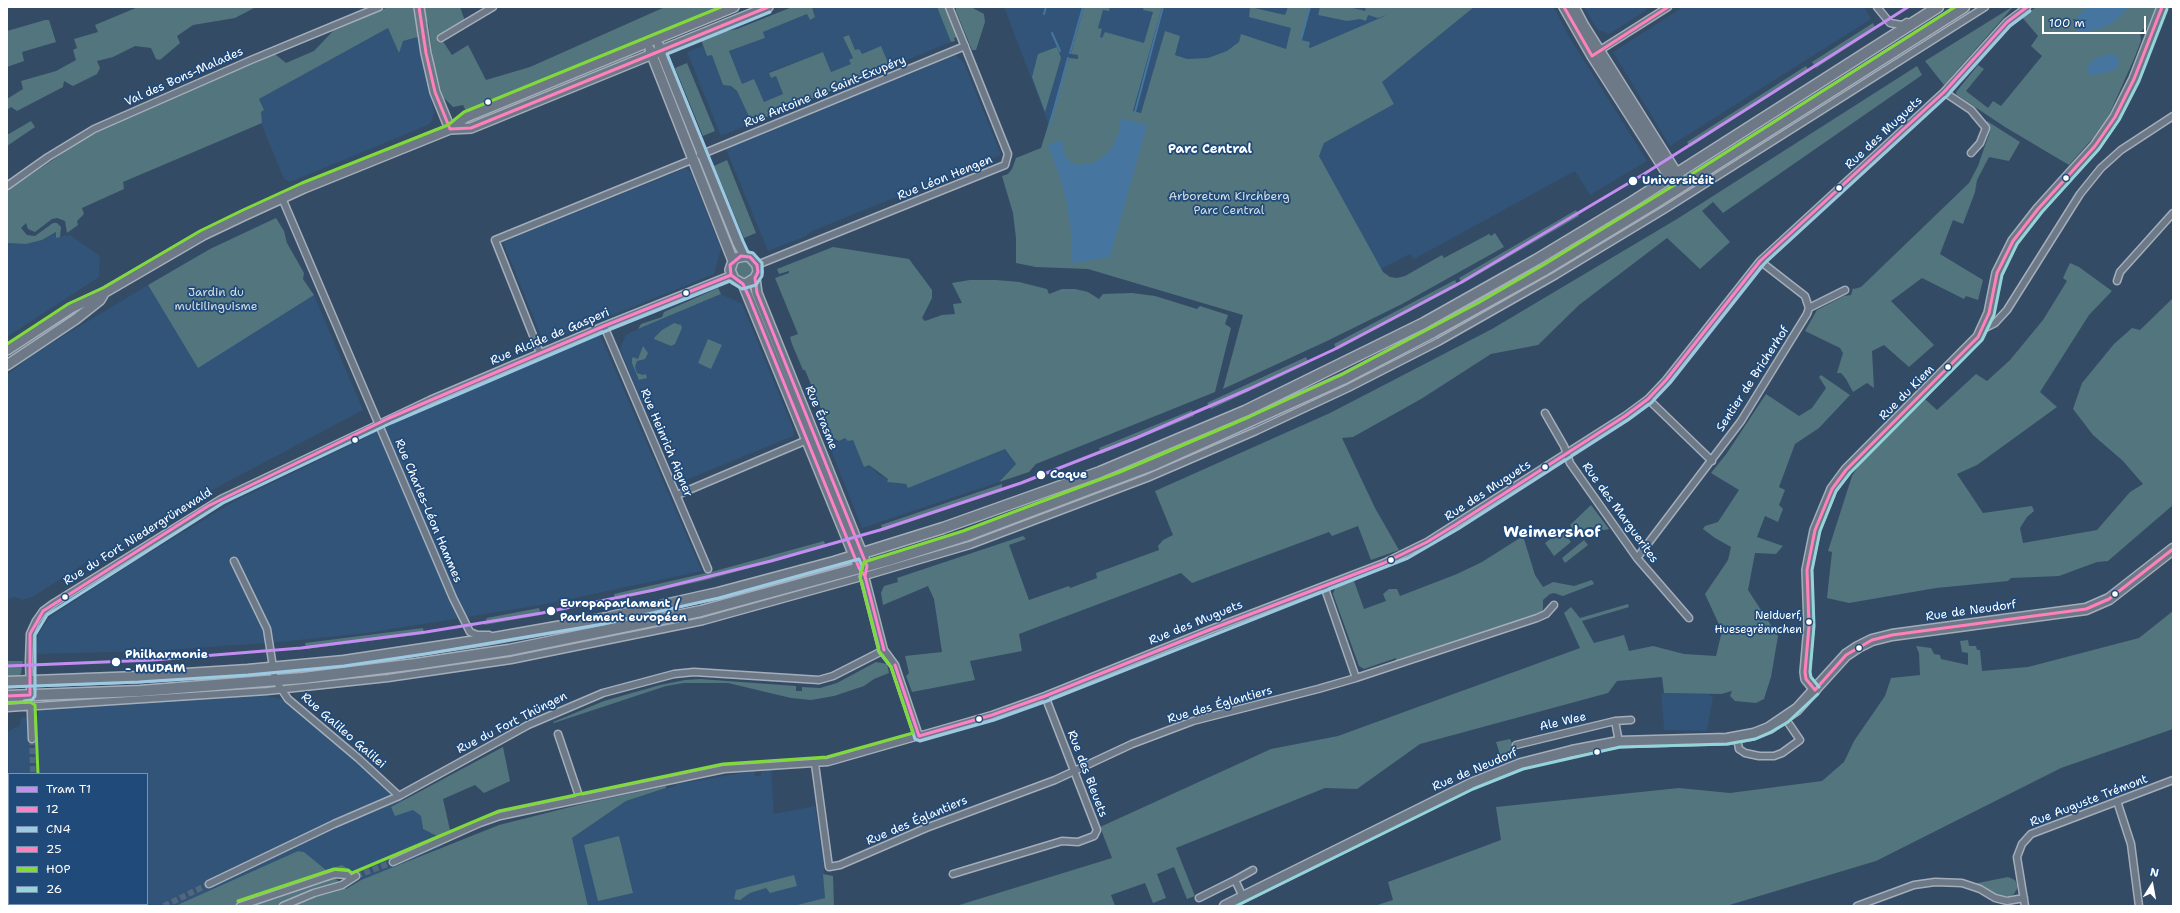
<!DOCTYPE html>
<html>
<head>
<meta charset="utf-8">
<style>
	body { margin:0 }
	#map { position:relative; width:2180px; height:913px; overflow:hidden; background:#344b65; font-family:"Shantell Sans",sans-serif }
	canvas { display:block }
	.frame { position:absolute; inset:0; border:8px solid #fff; pointer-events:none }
	.legend { position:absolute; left:8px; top:773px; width:140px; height:132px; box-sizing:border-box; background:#1f4a7a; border:1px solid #7992af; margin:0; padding:5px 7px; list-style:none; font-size:12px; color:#fff }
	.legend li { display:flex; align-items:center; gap:8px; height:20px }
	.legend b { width:20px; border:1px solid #7992af }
	.north { position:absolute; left:2132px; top:865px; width:40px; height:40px; -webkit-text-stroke:3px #1f4a7a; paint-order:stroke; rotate:11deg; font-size:11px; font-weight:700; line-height:16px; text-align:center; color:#fff }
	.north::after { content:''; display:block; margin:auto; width:14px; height:18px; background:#fff; clip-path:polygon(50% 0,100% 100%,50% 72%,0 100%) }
	.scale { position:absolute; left:2042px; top:16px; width:104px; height:18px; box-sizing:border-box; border:2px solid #fff; border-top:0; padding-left:5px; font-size:12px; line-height:14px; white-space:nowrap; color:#fff; -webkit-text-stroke:3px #1f4a7a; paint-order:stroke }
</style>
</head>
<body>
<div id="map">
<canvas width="2180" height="913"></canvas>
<div class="frame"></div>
<ul class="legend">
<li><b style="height:5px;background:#c48df1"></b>Tram T1</li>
<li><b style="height:5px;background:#ff80ca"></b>12</li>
<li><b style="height:5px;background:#9ccae3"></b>CN4</li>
<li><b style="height:5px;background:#ff80ba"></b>25</li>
<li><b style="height:5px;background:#80da39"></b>HOP</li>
<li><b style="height:5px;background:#93d5da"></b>26</li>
</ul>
<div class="north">N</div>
<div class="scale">100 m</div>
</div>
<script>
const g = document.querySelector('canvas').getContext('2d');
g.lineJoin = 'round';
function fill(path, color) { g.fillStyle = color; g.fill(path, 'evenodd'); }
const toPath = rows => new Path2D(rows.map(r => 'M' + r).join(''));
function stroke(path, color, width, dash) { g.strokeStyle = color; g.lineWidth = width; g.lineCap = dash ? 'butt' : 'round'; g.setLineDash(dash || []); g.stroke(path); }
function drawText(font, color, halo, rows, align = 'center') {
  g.font = font + ' "Shantell Sans",sans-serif'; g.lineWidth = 3.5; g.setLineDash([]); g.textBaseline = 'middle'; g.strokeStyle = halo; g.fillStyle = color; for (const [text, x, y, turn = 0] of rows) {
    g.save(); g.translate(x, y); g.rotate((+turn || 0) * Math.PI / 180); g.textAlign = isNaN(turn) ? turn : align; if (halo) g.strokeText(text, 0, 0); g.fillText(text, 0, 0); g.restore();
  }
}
fill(toPath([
	[812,7,937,7,951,42,890,67,881,47,861,54,855,50,849,35,843,37,853,59,851,64,831,72,823,52,769,72,776,76,783,95,764,102,742,84,729,51,765,38,763,32,807,14,810,19,815,14],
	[1004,7,1406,7,1310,48,1308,48,1310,42,1290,37,1287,49,1150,115,1120,107,1068,101,1049,125],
	[1474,7,1554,7,1568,35,1647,161,1590,195,1575,171,1414,259,1410,254,1381,269,1319,156,1321,148,1324,143,1394,104,1381,82],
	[1584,7,1645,7,1647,10,1609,34,1598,30],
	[1683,7,1864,7,1871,19,1670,146,1613,52],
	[388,28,399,49,403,41,419,37,434,112,432,121,428,125,290,182,284,179,261,123,259,99],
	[703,46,707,56,712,54,723,85,731,86,737,91,752,123,721,136,687,52],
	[956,55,964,63,1001,155,812,231,806,236,768,251,726,149],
	[686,168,691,173,721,249,714,274,547,342,543,341,503,242],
	[57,232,56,237,70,235,100,256,99,277,7,337,7,243,26,244,42,240],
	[148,285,192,356,209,360,314,295,363,410,214,489,94,562,87,562,34,596,22,600,15,597,7,599,7,375,35,353],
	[721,294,742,304,794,431,793,436,681,482,650,411,645,409,620,350,626,334,628,335,629,333],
	[600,335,702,571,541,605,367,633,280,642,152,651,36,654,38,634,50,617,134,562,235,501,367,437,390,421,554,352,557,353],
	[846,438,853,440,869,465,878,474,888,479,887,481,899,484,906,484,1005,449,1016,464,999,482,862,528,829,445],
	[1661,693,1708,694,1713,697,1707,731,1664,730],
	[255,694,280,699,288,699,404,801,391,807,413,810,421,816,423,829,437,836,443,846,392,869,361,880,342,865,326,870,304,852,298,851,175,906,7,906,9,902,9,904,147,904,147,774,9,774,9,854,7,854,7,732,20,725,21,717,36,718,39,711,45,707],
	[771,770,774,814,815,806,824,866,825,898,793,906,588,906,572,838,626,801,675,786,677,784,754,771,755,776,761,776,761,771]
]), '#315478');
fill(toPath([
	[138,7,256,7,235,18,193,25,177,36,180,43,160,60,156,59,151,48,135,46,113,57,97,61,100,68,97,74,73,86,64,81,63,87,17,111,11,107,7,110,7,99,23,89,21,81,56,71,76,60,73,50,77,48,74,39,98,32,95,25],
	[388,7,460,7,465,21,440,37,452,55,468,45,486,80,530,67,665,7,723,7,466,111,463,105,453,107,443,97,434,66,428,22,416,23,418,37,403,41,399,53,388,28,259,99,264,110,261,112,262,123,123,182,124,189,82,208,84,214,77,221,78,225,67,233,65,221,57,218,52,219,35,232,28,229,26,223,21,228,27,235,35,236,53,223,57,223,61,227,60,237,56,238,56,232,42,240,26,244,7,243,7,191,88,136,275,54,286,63,314,51,333,31],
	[792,7,812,7,815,17,810,20,807,14,763,32,765,38,729,51,742,84,754,79,764,102,783,94,776,76,771,78,769,73,823,52,831,72,851,64,849,60,853,58,843,37,849,35,855,50,859,49,862,54,881,46,890,67,752,123,737,91,731,86,723,85,712,55,707,56,701,40,717,33,737,29],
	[937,7,945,7,957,37,954,38,955,41,951,42],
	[956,7,971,7,984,14,985,22,976,50,972,50,956,11],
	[1084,7,1110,7,1109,11,1103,10,1098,28,1102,29,1100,37,1102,38,1105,32,1144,43,1153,12,1143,10,1144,7,1162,7,1133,111,1141,113,1165,31,1180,36,1175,55,1187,59,1208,58,1227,51,1239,42,1241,34,1286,49,1291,28,1249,17,1250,7,1285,15,1288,7,1310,7,1301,40,1310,42,1309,47,1310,48,1387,15,1378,18,1368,15,1366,21,1360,19,1347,21,1318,15,1320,7,1349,7,1365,11,1366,7,1474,7,1382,82,1394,104,1324,143,1319,156,1383,272,1390,277,1397,278,1405,276,1442,255,1444,258,1489,234,1491,236,1495,233,1504,247,1402,304,1327,341,1223,389,1243,315,1088,269,1036,267,1016,263,1016,238,1013,213,1002,176,1008,174,1012,169,1016,158,1041,148,1069,58,1078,59,1078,55,1071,54],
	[2012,7,2013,7,1944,85,1925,61],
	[2037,7,2157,7,2148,29,2145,28,2140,32,2141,41,2134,59,2109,115,2093,138,2069,165,2005,127,1957,95,1956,92,1978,65,1984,69,1966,91,1988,108,1993,101,2001,106,2042,56,2031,46,2038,36,2021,16],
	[45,20,49,20,56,42,22,52,24,61,7,67,7,31],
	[1873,23,1876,29,1816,68,1812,62],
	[1057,47,1061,58,1045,112,1032,77,1038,54],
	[632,55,633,58,471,124,470,121],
	[687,63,715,131,703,136,675,68],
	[1806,66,1809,71,1690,147,1687,142],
	[1917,66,1922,75,1723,213,1713,202,1702,211,1730,242,1700,269,1667,238,1579,305,1538,345,1491,354,1421,399,1353,437,1342,438,1375,508,1399,550,1371,560,1358,526,1332,536,1329,532,1192,583,1181,573,1019,634,1022,651,970,661,975,680,912,692,906,676,909,673,905,656,942,652,934,599,928,586,883,605,881,593,884,586,898,582,897,578,1023,536,1026,539,1009,545,1029,600,1069,586,1070,588,1097,578,1096,573,1159,550,1158,546,1163,540,1173,535,1155,491,1330,413,1492,329,1677,219],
	[31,121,35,127,7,146,7,135],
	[1987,121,2020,142,2009,161,1989,157,1977,180,1975,192,1963,224,1953,220,1940,254,1983,280,1978,300,1966,296,1964,299,1922,278,1891,301,1934,345,1909,367,1884,345,1872,351,1874,388,1867,383,1853,392,1846,379,1841,373,1837,373,1843,353,1840,348,1805,331,1817,310,1844,296,1851,295,1853,288,1854,289,1861,287,1969,183,1978,166,1990,131,1986,123],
	[727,160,756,233,744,238,714,166],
	[702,164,738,250,735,252,700,165],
	[1576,210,1579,216,1462,284,1459,278],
	[276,218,284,231,287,243,304,273,303,279,314,295,198,368,148,285,210,249],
	[833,247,909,259,932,290,932,298,922,318,925,321,942,315,955,314,953,304,962,303,952,283,970,280,996,280,1019,282,1047,289,1049,294,1062,289,1075,289,1088,292,1099,299,1103,294,1132,293,1155,296,1197,309,1200,306,1228,315,1225,324,1231,328,1215,392,1036,464,1029,472,999,482,1016,464,1005,449,908,488,906,484,887,482,888,479,869,465,864,467,853,440,848,441,845,438,839,441,833,438,805,370,803,370,792,344,790,337,798,334,775,278,789,273,789,271,779,274,777,269],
	'735 270a9 9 0 1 1 18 0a9 9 0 1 1-18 0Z',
	[2070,263,2079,267,2112,291,2089,315,2040,392,2057,407,1977,465,1957,474,1983,513,2032,506,2034,511,2027,517,2020,528,2023,543,2097,530,2130,492,2143,484,2123,461,2093,435,2073,409,2082,383,2114,344,2132,328,2140,330,2173,298,2173,505,2108,561,2097,562,2059,576,2011,578,2008,581,1936,588,1849,603,1827,598,1832,552,1828,551,1852,476,1859,465,1925,399,1937,410,1976,374,1987,381,2010,360,2043,320,2067,281,2063,278],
	[1455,280,1458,286,1337,350,1334,344],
	[718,288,721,294,638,329,641,324,662,317,664,312],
	[674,323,681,325,682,328,675,344,671,346,654,339,654,338,662,330],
	[708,339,722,345,711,369,698,363],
	[643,346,648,353,645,359,637,361,635,367,637,373,643,375,646,374,647,378,639,380,632,363,632,359,633,357,638,359],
	[1306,357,1309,363,1282,376,1211,409,1207,403],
	[1821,375,1850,395,1819,428,1795,444,1779,487,1785,490,1779,505,1783,509,1778,522,1765,516,1757,537,1783,546,1776,554,1755,553,1748,590,1778,636,1771,677,1764,699,1756,703,1735,701,1730,696,1732,691,1721,694,1664,693,1662,677,1617,681,1608,693,1420,744,1357,789,1325,788,1176,848,1195,896,1187,899,1174,867,1157,874,1166,898,1153,903,1145,883,1111,895,1115,906,956,906,1112,858,1100,827,1271,749,1338,736,1580,648,1564,613,1571,607,1580,618,1628,604,1629,607,1582,621,1594,643,1624,635,1629,651,1653,646,1684,654,1716,656,1722,631,1705,594,1728,560,1731,547,1715,538,1703,529,1705,526,1718,522,1739,490,1711,473,1727,453,1766,394,1799,416,1812,408,1826,388,1819,377],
	[1192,410,1194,416,1101,454,1099,448],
	[1002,484,1002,491,883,531,881,525],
	[1591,505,1609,529,1604,530,1591,527,1576,533,1570,525],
	[1562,530,1571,542,1554,556,1545,543],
	[1523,536,1535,575,1543,587,1553,582,1574,586,1592,580,1594,584,1563,596,1554,593,1550,594,1543,600,1543,610,1537,618,1394,665,1396,658,1364,669,1359,666,1333,594,1335,588,1354,581,1364,609,1386,601,1383,594,1389,589,1397,589,1400,596,1457,574,1482,562],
	[1584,540,1588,545,1565,563,1562,558],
	[824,541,826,547,706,580,615,600,614,594,715,571],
	[539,608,541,615,484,625,487,618],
	[2173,611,2173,729,2061,768,1876,861,1726,906,1374,906,1393,900,1388,882,1501,840,1496,807,1679,788,1730,793,1822,781,1844,762,1854,741,1885,696,1891,678,1920,675,1919,653,1916,646,1931,648,1934,654,1940,655,1941,659,1968,665,1968,653,1962,652,1960,641,1968,640,1969,646,1976,646,1977,650,1980,650,1982,671,2028,667,2139,638],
	[423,628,424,634,306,649,305,643],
	[7,661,23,661,21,674,15,677,7,677],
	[876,662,887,664,889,673,874,679,864,686,834,696,811,700,791,698,728,683,684,683,666,686,554,723,553,722,604,701,660,685,685,680,700,679,796,686,796,691,802,691,802,687,820,688,837,683],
	[1510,739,1518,757,1502,761,1496,742],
	[503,747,510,781,484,793,475,785,443,799,450,830,437,836,423,829,421,816,413,810,395,816,391,807],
	[666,786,666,788,626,801,572,838,588,906,175,906,298,851,304,852,326,870,342,865,348,869,339,869,329,872,346,889,361,880,499,825,582,804],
	[619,836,633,893,598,901,584,845],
	[823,874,833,876,834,906,793,906,825,898],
	[794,875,797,886,770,893,766,888,750,893,740,900,734,899,736,890],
	[2008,877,2015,880,2018,887,2014,894,2010,896,2000,896,1973,884]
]), '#52757e');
fill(toPath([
	[2087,7,2128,7,2116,21,2100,29,2084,32,2076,30,2073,22],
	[2112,54,2118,57,2119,64,2114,70,2092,76,2088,73,2087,67,2091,61,2101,56],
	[1121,118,1147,125,1110,257,1072,263,1071,231,1067,203,1061,180,1048,145,1062,140,1064,154,1070,162,1079,165,1093,163,1105,155,1113,146,1119,132]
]), '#46769f');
stroke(toPath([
	[1044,14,1046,7],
	[1052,33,1060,51],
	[1301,40,1310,7],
	[1070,53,1083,7],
	[1135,112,1163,7],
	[1050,124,1068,58]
]), '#46769f', 2);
stroke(toPath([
	[32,739,33,774],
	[356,876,393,862],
	[36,904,36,906],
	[164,906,209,884]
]), '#52667c', 6, [6, 3]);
const street = toPath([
	[1877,7,1890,23,1902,25,1907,22],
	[441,38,493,7],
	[1597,52,1668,7],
	[1944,92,1971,110,1986,128,1980,143,1971,153],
	[700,155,965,46],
	[7,186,48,157,94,129,251,60,379,7],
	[282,198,453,598,470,632,477,635,489,635],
	[757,265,1005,165,1008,154,949,7],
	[2117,281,2120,272,2173,213],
	[1809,308,1845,290],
	[604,326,708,569],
	[1983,329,1995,323,2007,310,2080,194,2101,168,2121,150,2173,116],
	[540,353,495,240,694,159],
	[1648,399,1712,461],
	[1545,413,1564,446,1570,463,1637,558,1689,618],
	[677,495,807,440],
	[1637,558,1741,421,1807,314,1809,308,1805,296,1760,261],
	[234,561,267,629,275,680,282,690,288,699,358,758,399,796],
	[859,568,865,576,884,650,895,665,919,736],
	[1324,586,1356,678],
	[7,708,267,691,388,678,511,660,703,621,865,576,970,545,1147,478,1256,431,1348,388,1438,342,1556,275,1667,208,1985,7],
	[1615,721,1631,720],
	[558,734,580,799],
	[1737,738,1739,749,1745,753,1759,756,1774,756,1782,753,1800,740,1785,718],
	[32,739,29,662,30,634,36,621,43,611,54,603,221,499,430,400,604,326,731,275],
	[1516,745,1615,721,1619,742],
	[815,764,829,867,840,865,926,828,1055,780,1132,744,1193,721,1318,689,1356,678,1537,618,1546,614,1554,605],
	[2117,801,2131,844,2139,906],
	[393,862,480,823,500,816,724,769,828,762,992,715,1045,696,1214,628,1384,563,1427,542,1625,416,1648,399,1666,380,1760,261,1944,92,2007,22,2027,7],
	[953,874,1062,841,1078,842,1094,836,1097,830,1045,696],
	[1235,880,1253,870],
	[209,884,334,824,399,796,528,725,603,693,674,674,694,672,819,680,833,676,884,650],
	[1199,898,1235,880,1243,897],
	[240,906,335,874,347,875,350,879],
	[283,906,314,893,342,885,356,876],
	[1857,906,1914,885,1935,882,1962,883,1980,889,1995,898,2007,901,2024,898],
	[2025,906,2017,857,2022,844,2031,834,2173,780]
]);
const secondary = toPath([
	[419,7,426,53,435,92,450,129],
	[1564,7,1592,56,1677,189],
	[1574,7,1584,26,1684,185],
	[659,46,738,243,745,256],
	[650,50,733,261],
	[450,129,471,128,768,7],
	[755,278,747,283,743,284,734,279,730,270,733,261,736,258,745,256,750,257,757,265,758,272,755,278,757,293,867,566],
	[743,284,859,568],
	[7,350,71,308,105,292,203,235,245,215,304,188,450,129,466,117,734,7],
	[7,365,76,319,100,300,103,295],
	[1815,690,1806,679,1805,672,1809,626,1807,570,1815,530,1832,489,1846,470,1978,337,1989,313,1997,273,2013,241,2038,209,2095,146,2115,117,2134,79,2162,7]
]);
const primary = toPath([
	[7,682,139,677,248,670,344,661,483,640,602,619,718,593,834,562,943,528,1100,472,1245,411,1424,323,1536,260,1632,202,1938,7],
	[7,696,140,691,303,678,416,664,509,650,701,611,889,560,965,536,1155,464,1343,379,1433,332,1543,271,1655,203,1964,7],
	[1225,906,1471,784,1521,764,1572,751,1619,742,1727,739,1754,734,1769,728,1797,709,1846,655,1858,647,1872,640,1892,635,2086,609,2109,599,2173,549]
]);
stroke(street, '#a4aeba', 9);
stroke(secondary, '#a4aeba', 12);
stroke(primary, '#a4aeba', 13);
stroke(street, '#6d7986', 6);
stroke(secondary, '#6d7986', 9);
stroke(primary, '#6d7986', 10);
stroke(toPath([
	[741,256,750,257,757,265,758,272,755,278,757,293,867,566,865,576,859,568,749,297,743,284,731,275,730,265,741,256],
	[865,576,884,650],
	[865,576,884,650],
	[895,665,919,736,897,671,895,665],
	[7,696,30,695,30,634,43,611,208,506,389,418,604,326,731,275],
	[919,736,992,715,1045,696,1214,628,1384,563,1427,542,1455,525,1625,416,1648,399,1666,380,1760,261,1944,92,2007,22,2027,7]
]), '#ff80ca', 3);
stroke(toPath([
	[7,687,139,682,248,675,344,666,425,654,603,624,719,598,859,559,862,566,860,577,879,652,891,667,915,739,920,741,994,720,1047,701,1408,558,1458,529,1628,420,1651,403,1670,383,1764,264,1947,96,2010,26,2030,11],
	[24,701,32,700,35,696,35,635,47,615,223,503,391,423,606,331,730,281,742,289,756,285,762,276,762,263,753,253,748,252,743,241,667,54,770,12]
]), '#9ccae3', 3);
stroke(toPath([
	[419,7,426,53,435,92,450,129],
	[1564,7,1592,56,1668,7],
	[450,129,471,128,768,7],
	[1815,690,1806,679,1805,672,1809,626,1807,570,1815,530,1832,489,1846,470,1978,337,1989,313,1997,273,2013,241,2038,209,2095,146,2115,117,2134,79,2162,7],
	[1815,690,1846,655,1872,640,1892,635,2086,609,2109,599,2173,549]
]), '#ff80ba', 3);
stroke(toPath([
	[7,344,68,304,103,288,200,231,243,210,302,183,448,125,464,112,721,7],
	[7,703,30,702,35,705,38,774],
	[238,901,334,869,348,870,352,873,499,811,723,764,827,757,913,733,891,667,879,651,860,577,864,562,963,531,1120,472,1249,417,1341,375,1478,303,1540,267,1681,181,1955,7]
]), '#80da39', 3);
stroke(toPath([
	[1819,687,1811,677,1810,672,1814,626,1812,570,1820,531,1836,491,1850,473,1982,340,1994,315,2002,275,2017,244,2042,212,2099,149,2119,120,2139,81,2167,9],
	[1236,906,1473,789,1523,769,1620,747,1727,744,1755,739,1771,732,1788,722,1818,694]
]), '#93d5da', 3);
stroke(toPath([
	[7,666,153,660,301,648,426,632,542,613,654,590,771,561,880,530,1021,483,1136,438,1249,389,1333,350,1460,283,1644,174,1908,7]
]), '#c48df1', 3);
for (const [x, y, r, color] of [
	[488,102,3.5,"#fff"],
	[2066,178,3.5,"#fff"],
	[1633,181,5,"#fff"],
	[1839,188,3.5,"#fff"],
	[686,293,3.5,"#fff"],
	[1948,367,3.5,"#fff"],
	[355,440,3.5,"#fff"],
	[1545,467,3.5,"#fff"],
	[1041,475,5,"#fff"],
	[1391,560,3.5,"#fff"],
	[2115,594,3.5,"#fff"],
	[65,597,3.5,"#fff"],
	[551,611,5,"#fff"],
	[1809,622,3.5,"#fff"],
	[1859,648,3.5,"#fff"],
	[116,662,5,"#fff"],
	[979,719,3.5,"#fff"],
	[1597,752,3.5,"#fff"]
]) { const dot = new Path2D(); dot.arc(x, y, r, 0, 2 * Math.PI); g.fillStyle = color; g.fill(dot); stroke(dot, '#1f4a7a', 1.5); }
drawText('11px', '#fff', '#1f4a7a', [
	["Neiduerf,",1802,616],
	["Huesegrënnchen",1802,630]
], 'right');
drawText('12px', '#fff', '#1f4a7a', [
	["Val des Bons-Malades",184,77,-24],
	["Rue Antoine de Saint-Exupéry",825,92,-22],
	["Rue des Muguets",1884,133,-43],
	["Rue Léon Hengen",945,178,-22],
	["Rue Alcide de Gasperi",550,337,-23],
	["Sentier de Bricherhof",1753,379,-57],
	["Rue du Kiem",1907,393,-45],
	["Rue Érasme",821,418,68],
	["Rue Heinrich Aigner",666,443,67],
	["Rue des Muguets",1488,491,-33],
	["Rue Charles-Léon Hammes",428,511,67],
	["Rue des Marguerites",1620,513,54],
	["Rue du Fort Niedergrünewald",138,537,-32],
	["Rue de Neudorf",1971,611,-8],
	["Rue des Muguets",1196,623,-22],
	["Rue des Églantiers",1220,705,-16],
	["Ale Wee",1563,722,-13],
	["Rue du Fort Thüngen",512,723,-27],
	["Rue Galileo Galilei",343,731,41],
	["Rue de Neudorf",1475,770,-23],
	["Rue des Bleuets",1087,774,69],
	["Rue Auguste Trémont",2089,801,-21],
	["Rue des Églantiers",917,821,-23]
]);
drawText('bold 12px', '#fff', '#1f4a7a', [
	["Universitéit",1642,181],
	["Coque",1050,475],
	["Europaparlament /",560,604],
	["Parlement européen",560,618],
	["Philharmonie",125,655],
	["- MUDAM",125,669]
], 'left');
drawText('12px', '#d5dee0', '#1f4a7a', [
	["Arboretum Kirchberg",1229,197],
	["Parc Central",1229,211],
	["Jardin du",216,293],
	["multilinguisme",216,307]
]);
drawText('bold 13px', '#fff', '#1f4a7a', [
	["Parc Central",1210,150]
]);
drawText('bold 16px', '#fff', '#1f4a7a', [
	["Weimershof",1552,533]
]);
</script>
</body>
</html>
